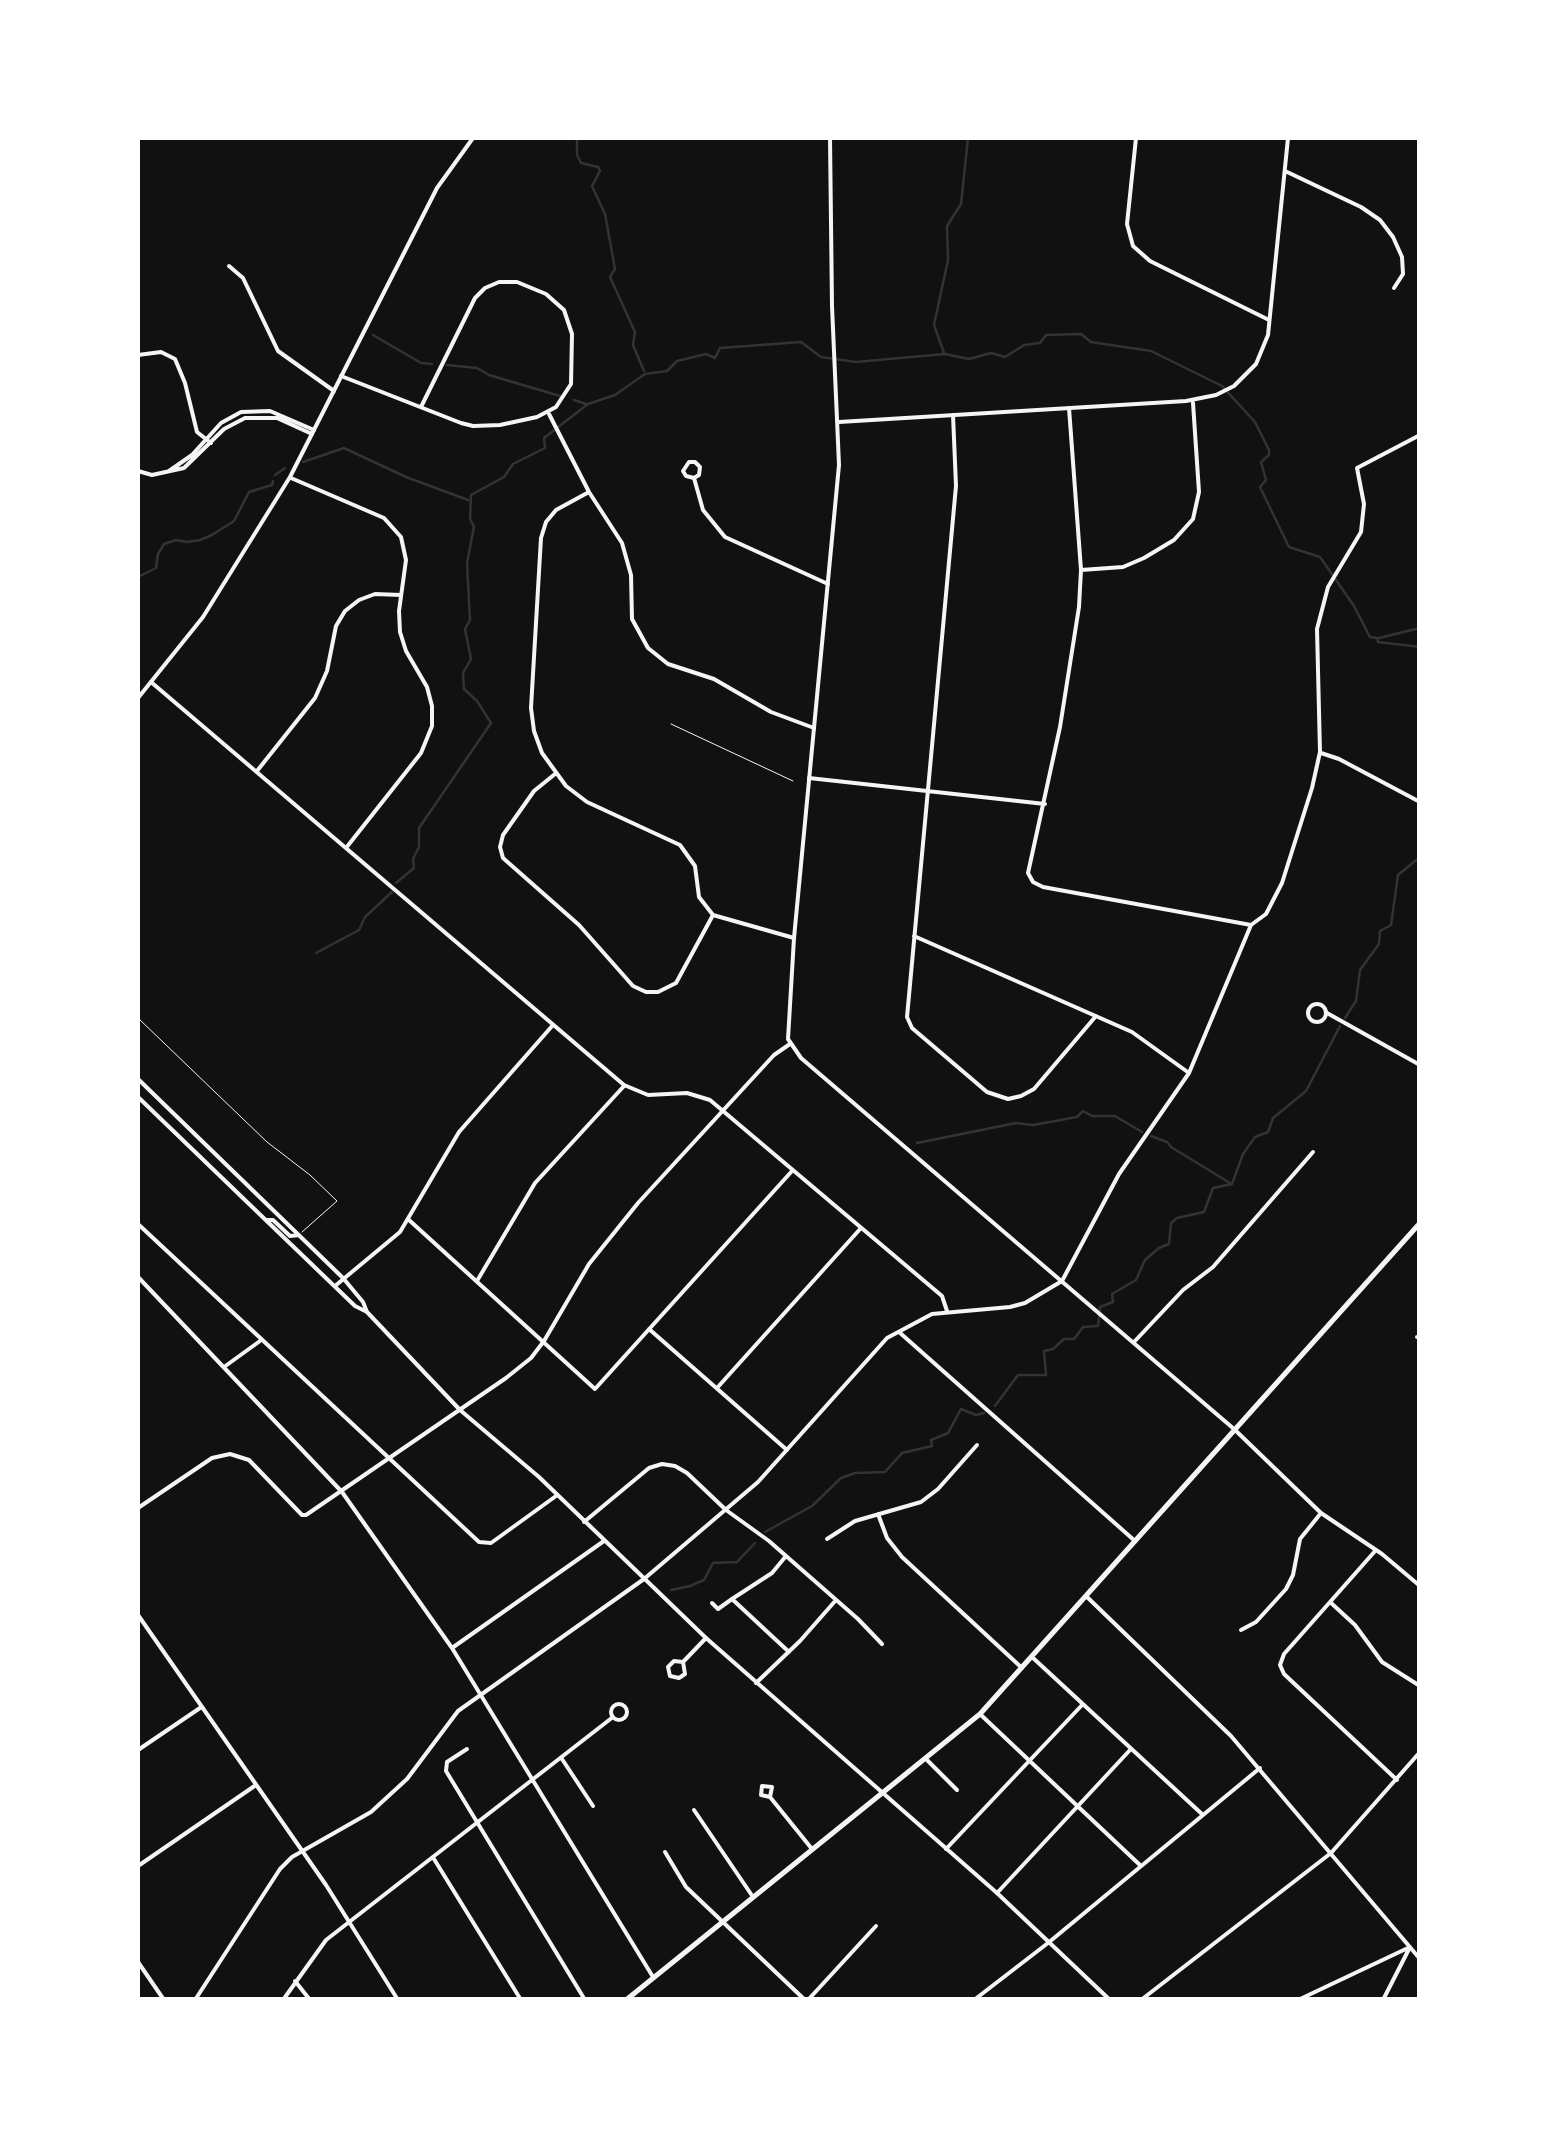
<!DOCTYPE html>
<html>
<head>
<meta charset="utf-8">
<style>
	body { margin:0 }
	#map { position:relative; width:1557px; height:2137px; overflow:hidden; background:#111; font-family:"Asap Condensed",sans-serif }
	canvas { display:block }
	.frame { position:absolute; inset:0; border:140px solid #fff; pointer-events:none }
</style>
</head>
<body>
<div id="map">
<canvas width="1557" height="2137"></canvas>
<div class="frame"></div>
</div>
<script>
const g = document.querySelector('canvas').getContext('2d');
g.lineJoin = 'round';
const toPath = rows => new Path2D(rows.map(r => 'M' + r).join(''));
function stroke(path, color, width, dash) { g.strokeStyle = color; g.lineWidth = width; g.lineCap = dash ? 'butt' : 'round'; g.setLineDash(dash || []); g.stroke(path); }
stroke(toPath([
	[577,138,577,155,581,163,598,167,600,171,592,186,605,214,615,269,610,277,635,332,633,345,644,371],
	[373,335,421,363,432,364],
	[944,353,934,325,948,260,947,226,961,204,968,138],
	[447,365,477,368,489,375,560,396],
	[574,400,586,404],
	[303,462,344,448,406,477,468,500],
	[275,475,285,468],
	[138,577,156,568,158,554,164,544,176,540,187,542,200,540,212,535,234,521,249,492,272,485,273,481],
	[1379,638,1420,628],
	[396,883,414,868,413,859,419,847,419,828,491,723,477,701,464,689,463,673,471,659,465,629,470,620,467,563,474,527,470,519,471,495,504,477,513,464,545,448,544,438,588,404,615,395,645,374,667,371,677,361,706,354,715,358,720,348,801,342,821,357,856,362,945,354,969,359,991,353,1005,357,1024,345,1040,343,1046,335,1081,334,1091,342,1151,351,1222,386,1255,422,1269,450,1269,455,1261,462,1266,480,1260,487,1289,547,1320,557,1354,606,1370,637,1377,638,1378,642,1420,647],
	[316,953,359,930,365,917,392,892],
	[1345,1018,1356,1001,1360,970,1379,944,1380,931,1391,925,1398,875,1420,857],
	[1151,1136,1167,1142,1171,1147,1230,1183],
	[917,1143,1016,1123,1033,1125,1077,1117,1083,1111,1092,1116,1115,1116,1142,1132],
	[995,1406,1018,1375,1046,1375,1044,1351,1053,1349,1064,1339,1074,1339,1083,1327,1098,1326,1100,1307,1113,1302,1112,1294,1136,1280,1145,1260,1159,1248,1169,1244,1171,1223,1177,1218,1204,1212,1213,1188,1232,1184,1243,1154,1255,1137,1268,1132,1273,1118,1306,1091,1340,1026],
	[765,1532,812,1506,841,1478,855,1473,885,1472,902,1453,932,1446,931,1440,948,1433,961,1409,976,1415,984,1413],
	[671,1590,690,1586,704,1580,713,1563,737,1562,755,1543]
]), '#333', 2.5);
stroke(toPath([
	[671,724,793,781],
	[138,1018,267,1142,310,1175,337,1201,302,1232]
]), '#f5f5f5', 1);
stroke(toPath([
	[1136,138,1127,224,1133,246,1150,261,1269,320],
	[1285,171,1361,207,1380,220,1393,237,1402,257,1403,274,1394,288],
	[229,266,243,278,278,351,334,391],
	[138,355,161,352,175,359,185,383,197,432,211,443],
	[341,376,461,423,473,426,500,425,537,417,556,407,571,384,572,334,564,310,546,294,517,282,499,282,485,288,475,298,421,407],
	[1069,408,1081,570,1079,607,1060,727,1028,873,1033,882,1043,887,1251,925],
	[549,414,589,492,622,543,631,575,632,619,648,648,668,664,714,679,771,712,814,728],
	[953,415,956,486,907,1017,912,1028,987,1092,1008,1099,1021,1096,1034,1089,1096,1016],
	[839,422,1186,401,1216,395,1234,386,1256,364,1268,335,1288,138],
	[138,471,152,475,184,468,224,429,245,418,277,418,312,434],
	[169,471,192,455,221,423,241,412,270,411,314,430],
	[291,478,384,518,401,537,406,560,399,611,400,632,406,651,427,687,432,706,432,726,421,753,346,848],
	[694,478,686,476,683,471,689,462,695,462,700,467,699,475,694,478,703,510,725,537,828,584],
	[589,492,556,510,546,522,541,538,531,708,534,731,542,753,566,786,587,802,680,845,695,866,699,897,713,915,794,938],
	[1081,570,1123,567,1144,558,1174,540,1193,519,1199,492,1193,403],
	[151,682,624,1085,648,1095,687,1093,710,1100,942,1296,947,1311],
	[1321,753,1339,759,1420,802],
	[257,771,315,698,327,671,336,626,345,611,359,600,375,594,401,595],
	[555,774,534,791,503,835,500,847,503,858,579,925,633,986,646,992,658,992,676,983,713,915],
	[809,778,1045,804],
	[1251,925,1266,914,1282,883,1312,788,1320,752,1317,629,1328,587,1361,532,1364,504,1357,468,1420,435],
	[914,936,1132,1032,1189,1073],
	'1308 1013a9 9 0 1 1 18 0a9 9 0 1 1-18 0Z',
	[1327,1013,1420,1065],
	[409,1220,595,1389,792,1171],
	[138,1224,479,1542,491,1543,556,1496],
	[138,1277,342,1492,452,1648,653,1977],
	[477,1281,535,1183,624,1086],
	[1062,1281,1119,1174,1189,1073,1251,925],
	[335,1286,400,1232,459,1132,553,1025],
	[649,1329,787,1450],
	[899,1332,1135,1541],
	[1417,1337,1420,1337],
	[1134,1342,1183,1290,1213,1267,1313,1152],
	[224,1367,260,1341],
	[717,1388,861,1228],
	[1234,1429,1321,1513,1382,1554,1420,1586],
	[138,1508,212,1458,230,1454,249,1460,302,1515,306,1515,506,1378,531,1358,544,1341,589,1264,638,1203,774,1055,790,1044],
	[878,1514,887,1538,902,1557,1022,1668],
	[584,1522,649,1468,662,1464,675,1466,687,1473,726,1510,769,1541,858,1619,882,1644],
	[827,1539,855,1521,921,1502,938,1489,977,1445],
	[1376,1550,1284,1654,1280,1665,1284,1674,1397,1780],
	[1086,1596,1231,1736,1420,1959],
	[732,1599,772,1573,786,1556],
	[1330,1602,1355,1625,1382,1662,1420,1686],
	[712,1603,718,1609,732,1599,789,1652],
	[138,1615,326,1885,398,2000],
	[1241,1630,1256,1622,1286,1589,1293,1575,1300,1539,1321,1513],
	[452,1648,604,1541],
	[1032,1657,1203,1815],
	[683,1662,685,1674,679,1678,670,1676,668,1667,674,1661,683,1662,706,1638],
	[756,1683,800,1641,836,1600],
	'611 1712a8 8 0 1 1 16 0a8 8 0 1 1-16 0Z',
	[981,1715,1141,1866],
	[467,1749,447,1762,446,1771,585,2000],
	[138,1750,200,1708],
	[562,1759,593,1806],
	[926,1759,957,1790],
	[138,1786,138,1795],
	[770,1797,772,1787,762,1786,761,1795,770,1797,812,1849],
	[694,1810,753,1897],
	[946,1849,1083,1704],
	[665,1852,686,1887,805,2000],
	[434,1859,521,2000],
	[138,1866,256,1785],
	[997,1893,1130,1750],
	[138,1962,164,2000],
	[295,1981,310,2000],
	[283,2000,326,1940,613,1717],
	[808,2000,876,1926],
	[974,2000,1048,1943,1260,1768],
	[1141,2000,1331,1853,1420,1752],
	[1298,2000,1410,1947],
	[1383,2000,1410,1947]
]), '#f5f5f5', 4);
stroke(toPath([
	[830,138,832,306,839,465,794,938,788,1039,801,1058,1234,1429],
	[138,698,203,617,290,477,437,188,473,138],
	[138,1079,343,1278,363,1302,367,1312],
	[138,1097,355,1306,367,1312,460,1410,539,1477,706,1638,997,1893,1110,2000],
	[266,1220,273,1220,290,1236,299,1235],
	[195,2000,280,1869,292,1857,371,1812,407,1779,458,1711,644,1579,758,1482,887,1338,932,1314,1010,1307,1025,1303,1062,1281]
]), '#f5f5f5', 4);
stroke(toPath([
	[626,2000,980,1714,1420,1223]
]), '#f5f5f5', 5);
</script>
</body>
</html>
